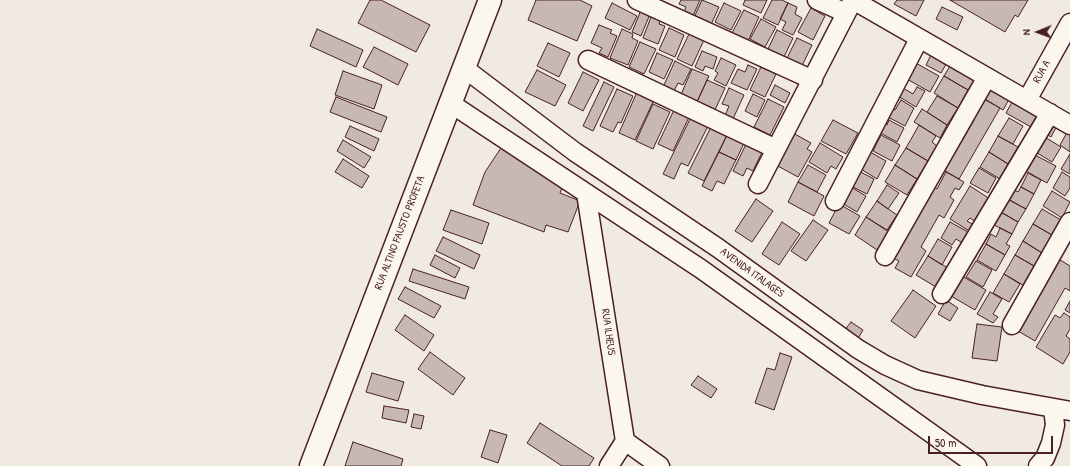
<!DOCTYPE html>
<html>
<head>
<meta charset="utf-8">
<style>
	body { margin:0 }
	#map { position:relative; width:1070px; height:466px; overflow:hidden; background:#f0eae0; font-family:"Patrick Hand",sans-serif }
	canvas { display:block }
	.north { position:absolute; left:1018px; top:12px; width:40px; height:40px; -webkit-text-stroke:3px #fbf7ec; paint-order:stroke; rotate:269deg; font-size:11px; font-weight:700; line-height:16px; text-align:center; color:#4a1f2b }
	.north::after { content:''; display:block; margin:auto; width:14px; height:18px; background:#4a1f2b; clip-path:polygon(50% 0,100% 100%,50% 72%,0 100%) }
	.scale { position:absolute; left:928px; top:436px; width:125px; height:18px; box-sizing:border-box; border:2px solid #4a1f2b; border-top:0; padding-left:5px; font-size:12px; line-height:14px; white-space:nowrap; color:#4a1f2b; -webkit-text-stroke:3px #fbf7ec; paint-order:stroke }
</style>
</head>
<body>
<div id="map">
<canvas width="1070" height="466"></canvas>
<div class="north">N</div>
<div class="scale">50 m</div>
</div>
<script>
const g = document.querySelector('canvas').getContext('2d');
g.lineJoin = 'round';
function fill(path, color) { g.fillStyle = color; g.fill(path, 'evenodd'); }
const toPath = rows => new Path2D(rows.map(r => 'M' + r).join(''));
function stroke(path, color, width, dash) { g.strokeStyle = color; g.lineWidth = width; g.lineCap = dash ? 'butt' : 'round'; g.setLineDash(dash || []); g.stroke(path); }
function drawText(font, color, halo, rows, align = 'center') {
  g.font = font + ' "Patrick Hand",sans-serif'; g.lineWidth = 4; g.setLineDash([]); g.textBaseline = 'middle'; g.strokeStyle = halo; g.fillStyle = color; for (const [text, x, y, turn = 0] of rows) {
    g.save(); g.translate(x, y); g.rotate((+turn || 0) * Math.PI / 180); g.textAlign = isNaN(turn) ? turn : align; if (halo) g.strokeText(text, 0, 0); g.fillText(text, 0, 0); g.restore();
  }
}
const building = toPath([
	[370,0,381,0,430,25,416,52,358,23,370,0],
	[536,0,580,0,592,6,577,41,528,20,536,0],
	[681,0,700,0,693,16,684,12,686,7,679,4,681,0],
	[702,0,719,7,709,29,692,22,702,0],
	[745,0,767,0,761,13,743,5,745,0],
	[772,0,782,0,788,3,778,25,763,18,772,0],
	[897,0,924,0,916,16,894,4,897,0],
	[950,0,1028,0,1018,17,1015,15,1005,32,950,0],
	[612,3,637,16,630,30,605,18,612,3],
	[724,3,741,11,731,30,715,22,724,3],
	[788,3,797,7,795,14,802,18,793,35,782,30,786,22,780,19,788,3],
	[942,7,963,17,957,30,936,19,942,7],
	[811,8,825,16,813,40,798,32,811,8],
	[641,10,650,14,641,36,632,32,641,10],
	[744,10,759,17,748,41,732,33,744,10],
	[651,17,660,21,659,24,665,26,658,44,643,38,651,17],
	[761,19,776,27,765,47,750,39,761,19],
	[599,25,612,30,610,33,617,36,608,57,599,53,602,48,591,43,599,25],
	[669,28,684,35,675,57,659,50,669,28],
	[317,29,363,50,356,67,310,46,317,29],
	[622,29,633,34,632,38,638,41,628,65,610,58,622,29],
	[777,30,793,38,784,57,768,49,777,30],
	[689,34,704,40,692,66,677,59,689,34],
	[797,38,812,45,800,70,792,67,795,62,787,58,797,38],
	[640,42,656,49,644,74,629,67,640,42],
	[548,43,570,53,559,77,537,66,548,43],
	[374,47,408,64,398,85,363,67,374,47],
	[702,51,717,57,713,69,705,66,703,71,695,67,702,51],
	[933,51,949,59,941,73,926,65,933,51],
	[657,53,673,60,664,79,649,72,657,53],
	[721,58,736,65,726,86,714,80,718,73,715,71,721,58],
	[675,61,691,69,683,85,678,83,674,91,663,87,675,61],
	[953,61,977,76,968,90,944,76,953,61],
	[914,62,939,76,930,92,905,78,914,62],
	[748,65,757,69,747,90,731,83,738,69,745,72,748,65],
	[761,67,776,74,765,97,750,90,761,67],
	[692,69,709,76,696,104,680,97,692,69],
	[537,70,566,85,555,106,525,92,537,70],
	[343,71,382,85,374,109,335,95,343,71],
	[583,72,599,80,583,111,568,103,583,72],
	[944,76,968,90,958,108,934,93,944,76],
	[707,80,725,88,714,112,696,104,707,80],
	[989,80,1012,94,1003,110,980,96,989,80],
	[604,82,614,87,593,131,583,126,604,82],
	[775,85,790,93,785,103,770,95,775,85],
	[917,87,925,91,916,107,898,96,903,88,913,94,917,87],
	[729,88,744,95,732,121,724,118,729,106,722,104,729,88],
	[617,89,633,96,621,123,618,122,613,132,600,126,617,89],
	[637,92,654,100,635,140,619,133,637,92],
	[753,94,765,100,757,117,745,111,753,94],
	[1016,95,1041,110,1031,127,1006,113,1016,95],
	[937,96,958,108,947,125,927,112,937,96],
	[336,97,387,117,381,132,330,112,336,97],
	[982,98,1000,108,959,179,940,168,957,138,962,141,974,120,970,119,982,98],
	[768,99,784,107,770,135,754,127,768,99],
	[901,100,914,108,905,126,886,116,890,107,895,110,901,100],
	[653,104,670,112,653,149,636,141,653,104],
	[675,108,690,115,673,151,658,144,675,108],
	[922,109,947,125,940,138,914,122,922,109],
	[691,117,708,126,688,166,681,163,674,179,663,174,691,117],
	[1009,118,1023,126,1013,144,998,136,1009,118],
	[1051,118,1059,122,1051,137,1043,132,1051,118],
	[833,120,858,133,846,154,821,141,833,120],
	[889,120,904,128,897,142,875,130,880,122,887,125,889,120],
	[712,125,728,133,704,181,688,173,712,125],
	[919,125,936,136,932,142,937,146,928,161,906,148,919,125],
	[350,126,379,139,374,151,345,137,350,126],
	[1069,129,1070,130,1070,152,1060,145,1069,129],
	[728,133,745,141,736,160,719,152,728,133],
	[793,133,811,143,807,149,812,152,798,177,776,165,793,133],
	[881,135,900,145,892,161,873,151,881,135],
	[998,136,1018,147,1008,164,989,152,998,136],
	[1043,136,1061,147,1052,162,1034,151,1043,136],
	[343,140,371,157,364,168,337,151,343,140],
	[747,142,763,150,753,171,747,168,743,176,733,171,747,142],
	[820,143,843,157,836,169,831,166,827,173,809,162,820,143],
	[501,148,564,183,560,193,580,201,568,232,546,225,544,232,473,205,485,172,501,148],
	[906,148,928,161,917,179,895,165,906,148],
	[865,149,886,161,877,179,856,166,865,149],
	[719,152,736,160,724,184,717,181,712,191,702,186,719,152],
	[989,152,1008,164,1000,179,980,167,989,152],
	[1033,154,1056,166,1047,183,1024,170,1033,154],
	[1070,154,1070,174,1061,169,1070,154],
	[343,159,369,176,362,188,335,172,343,159],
	[808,165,826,175,817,192,798,182,808,165],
	[895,165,917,179,907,195,885,182,895,165],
	[979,168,996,178,988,193,970,183,979,168],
	[855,169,874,179,867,194,847,184,855,169],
	[946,172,964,182,959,190,955,188,950,197,954,200,944,218,939,215,921,247,926,251,911,277,895,268,899,261,891,257,932,186,937,189,946,172],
	[1062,172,1070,177,1070,188,1065,196,1053,188,1062,172],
	[1028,173,1041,180,1034,194,1021,187,1028,173],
	[798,182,824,196,814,216,788,202,798,182],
	[846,184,866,196,857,212,837,200,846,184],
	[887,185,899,193,888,209,877,201,887,185],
	[970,186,990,199,976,222,970,218,967,221,974,225,971,232,950,219,970,186],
	[1021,187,1034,194,1026,209,1006,198,1011,188,1018,192,1021,187],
	[1052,191,1070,202,1062,218,1043,206,1052,191],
	[756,199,773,211,752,242,735,231,756,199],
	[1009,200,1026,209,1018,222,999,211,1003,204,1005,206,1009,200],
	[877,201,897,215,887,230,866,217,877,201],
	[839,204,860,216,849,234,829,223,839,204],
	[1042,209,1061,220,1052,235,1033,224,1042,209],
	[451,210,489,223,482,244,443,230,451,210],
	[999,211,1018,222,1012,234,992,224,999,211],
	[866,217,889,232,877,250,855,235,866,217],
	[813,220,828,230,806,261,791,251,813,220],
	[782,222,800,234,779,265,762,254,782,222],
	[950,222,970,233,964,244,956,239,952,245,941,238,950,222],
	[1033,224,1052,235,1042,253,1023,241,1033,224],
	[1000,228,1012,234,1006,244,1010,246,1005,255,986,244,991,234,996,237,1000,228],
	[443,237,480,255,474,269,436,251,443,237],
	[938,239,952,247,942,265,928,256,938,239],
	[1023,241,1042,253,1034,266,1015,255,1023,241],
	[986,244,1005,255,996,271,977,260,986,244],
	[435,255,460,268,455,278,430,265,435,255],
	[1015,255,1034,266,1023,285,1004,274,1015,255],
	[928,256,948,268,936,287,916,275,928,256],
	[1057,258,1070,266,1070,291,1065,288,1035,341,1018,331,1057,258],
	[976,261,992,270,983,287,966,277,976,261],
	[413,269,469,287,465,299,409,281,413,269],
	[1004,274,1020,284,1009,302,993,293,1004,274],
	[962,276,986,290,975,310,951,296,962,276],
	[405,287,441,306,434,318,398,299,405,287],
	[913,290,936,306,915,338,891,321,913,290],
	[990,292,1002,299,993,314,998,317,993,323,977,314,990,292],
	[946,300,958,308,950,321,938,314,946,300],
	[1070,301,1070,313,1065,310,1070,301],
	[1064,313,1070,317,1070,329,1066,336,1070,339,1070,352,1063,364,1036,347,1055,315,1060,318,1064,313],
	[405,315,434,335,424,351,395,330,405,315],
	[851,322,863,330,857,340,844,331,851,322],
	[977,324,1002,327,997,361,972,358,977,324],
	[430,352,465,378,453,395,418,369,430,352],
	[780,353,792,357,774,410,755,403,767,368,775,370,780,353],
	[372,373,404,382,398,401,366,392,372,373],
	[698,376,717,389,711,398,691,385,698,376],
	[384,406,409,410,406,423,382,418,384,406],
	[414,414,424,416,421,429,411,427,414,414],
	[540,423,594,458,589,466,562,466,527,443,540,423],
	[490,430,507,435,498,463,481,457,490,430],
	[353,442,403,459,401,466,345,466,353,442]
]);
fill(building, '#c8b8b3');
stroke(building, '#4a1f2b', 1);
const street = toPath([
	[637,0,813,80],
	[817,0,846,13],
	[853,0,1070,125],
	[588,60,776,149],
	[464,68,575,152,718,248,858,349,885,365,918,380,982,395,1070,411],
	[1027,100,1070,23],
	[450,103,701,269,977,466],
	[758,184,853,0],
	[586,193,625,441,609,466],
	[835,201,919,39],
	[885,256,987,77],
	[942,294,1050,113],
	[1012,325,1070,222],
	[625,441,660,466],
	[1038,466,1045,458,1051,443,1055,425,1053,408]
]);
const primary = toPath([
	[311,466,490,0]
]);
stroke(street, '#4a1f2b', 21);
stroke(primary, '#4a1f2b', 25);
stroke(street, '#fbf7ec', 18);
stroke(primary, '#fbf7ec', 22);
drawText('11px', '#4a1f2b', '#fbf7ec', [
	["RUA A",1042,72,-61],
	["RUA ALTINO FAUSTO PROFETA",400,233,-69],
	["AVENIDA ITALAGES",752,273,36],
	["RUA ILHEUS",608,332,82]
]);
</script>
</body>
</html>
